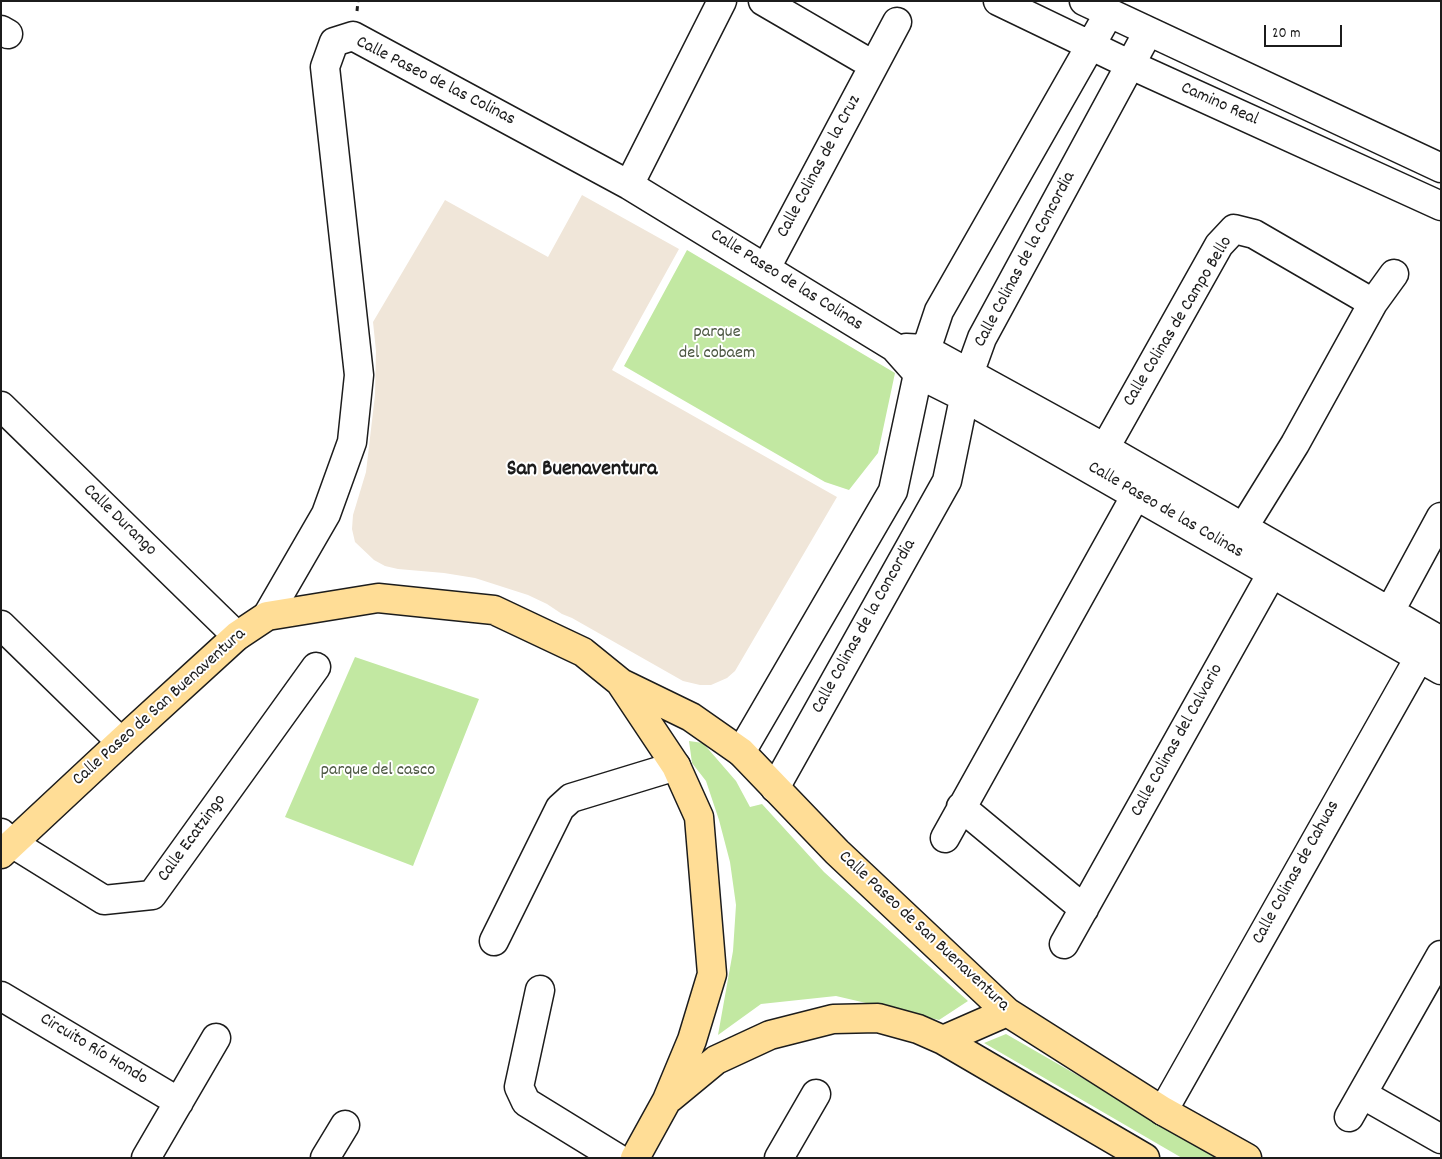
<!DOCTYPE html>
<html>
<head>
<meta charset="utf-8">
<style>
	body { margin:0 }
	#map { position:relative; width:1442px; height:1159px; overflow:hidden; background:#fff; font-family:Dekko,sans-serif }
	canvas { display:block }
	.frame { position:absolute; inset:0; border:2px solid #1c1c1c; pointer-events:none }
	.scale { position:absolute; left:1264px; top:25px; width:78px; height:22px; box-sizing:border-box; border:2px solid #1c1c1c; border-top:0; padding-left:6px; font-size:15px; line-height:18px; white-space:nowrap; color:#1c1c1c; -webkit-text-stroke:4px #fff; paint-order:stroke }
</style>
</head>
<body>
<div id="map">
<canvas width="1442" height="1159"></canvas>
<div class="frame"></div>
<div class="scale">20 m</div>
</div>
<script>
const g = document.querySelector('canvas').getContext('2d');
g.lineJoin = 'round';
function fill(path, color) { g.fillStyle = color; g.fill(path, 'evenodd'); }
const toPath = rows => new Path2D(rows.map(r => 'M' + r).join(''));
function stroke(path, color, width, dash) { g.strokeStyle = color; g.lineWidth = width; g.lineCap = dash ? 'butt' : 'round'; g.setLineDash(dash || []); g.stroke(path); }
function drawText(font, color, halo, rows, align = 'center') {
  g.font = font + ' Dekko,sans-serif'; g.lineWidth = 4; g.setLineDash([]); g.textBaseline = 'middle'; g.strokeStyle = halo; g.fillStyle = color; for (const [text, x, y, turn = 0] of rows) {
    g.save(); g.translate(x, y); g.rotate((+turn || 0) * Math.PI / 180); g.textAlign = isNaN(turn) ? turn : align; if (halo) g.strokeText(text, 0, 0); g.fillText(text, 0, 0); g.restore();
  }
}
fill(toPath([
	[582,195,679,249,612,370,837,497,735,671,727,678,711,685,700,685,683,681,572,618,562,614,547,604,528,595,475,578,444,573,398,569,385,566,374,560,355,542,352,529,353,515,366,472,375,395,376,351,373,322,445,200,548,257]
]), '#f0e6d9');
fill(toPath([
	[687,250,895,373,878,453,849,490,825,482,624,366],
	[355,657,479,699,413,866,285,817],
	[689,741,703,743,736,781,750,807,762,804,824,872,968,1001,939,1020,836,996,761,1004,718,1035,733,951,736,905,730,862,719,820,706,781,692,763],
	[1006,1034,1221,1158,1182,1158,984,1043]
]), '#c2e8a2');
const minor = toPath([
	[763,1,873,65],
	[998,1,1131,65,1441,206],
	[1084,1,1441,168],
	[1,30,8,34],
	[629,185,722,1],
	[766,268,897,22],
	[906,348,925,349,1105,448,1441,641],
	[1,406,237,636],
	[1105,448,1219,245,1234,229,1254,234,1373,303],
	[1243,528,1295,444,1373,303,1394,274],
	[1390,611,1441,517],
	[267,616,326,514,352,442,359,375,325,67,334,42,353,36,629,185,894,347,918,374,964,397,1441,670],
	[1,625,121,742],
	[741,752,893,491,918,374,939,311,1109,13],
	[775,788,947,481,969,374,982,338,1148,32],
	[961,807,1084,909],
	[1,833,12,843,104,900,152,895,316,667],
	[945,838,1136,495],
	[494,941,560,808,571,798,676,766],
	[1064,944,1272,573],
	[540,990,519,1087,526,1102,617,1158],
	[1,996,179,1102],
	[1362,1094,1441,1139],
	[1163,1111,1428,642],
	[1349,1117,1441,955],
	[146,1158,216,1038],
	[325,1158,345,1125],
	[779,1158,816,1094]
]);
const major = toPath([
	[621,683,691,717,741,752,837,852,1007,1012,1163,1111,1247,1158],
	[1,854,121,742,237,636,267,616,378,598,494,610,583,652,620,682,676,766,699,817,712,974,692,1040,667,1100,635,1158],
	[943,1040,1007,1012],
	[670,1098,716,1060,770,1035,833,1019,878,1018,918,1029,943,1040,1145,1158]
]);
stroke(minor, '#1c1c1c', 31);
stroke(major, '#1c1c1c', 31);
stroke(toPath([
	[357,11,358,1]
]), '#1c1c1c', 3, [5, 4]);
stroke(minor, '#fff', 28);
stroke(major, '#ffdd96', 28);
drawText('18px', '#1c1c1c', '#fff', [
	["Calle Paseo de las Colinas",435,82,27],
	["Camino Real",1219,105,24],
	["Calle Colinas de la Cruz",820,167,-62],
	["Calle Colinas de la Concordia",1026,260,-62],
	["Calle Paseo de las Colinas",786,281,32],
	["Calle Colinas de Campo Bello",1179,322,-59],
	["Calle Paseo de las Colinas",1165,511,30],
	["Calle Durango",119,521,44],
	["Calle Colinas de la Concordia",865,627,-61],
	["Calle Paseo de San Buenaventura",160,708,-42],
	["Calle Colinas del Calvario",1178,741,-61],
	["Calle Ecatzingo",193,839,-54],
	["Calle Colinas de Cahuas",1297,873,-61],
	["Calle Paseo de San Buenaventura",923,932,43],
	["Circuito Río Hondo",93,1050,31]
]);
drawText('18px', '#4e5944', '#fff', [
	["parque",717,334],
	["del cobaem",717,355],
	["parque del casco",378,772]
]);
drawText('bold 22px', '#1c1c1c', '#fff', [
	["San Buenaventura",582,471]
]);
</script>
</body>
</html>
